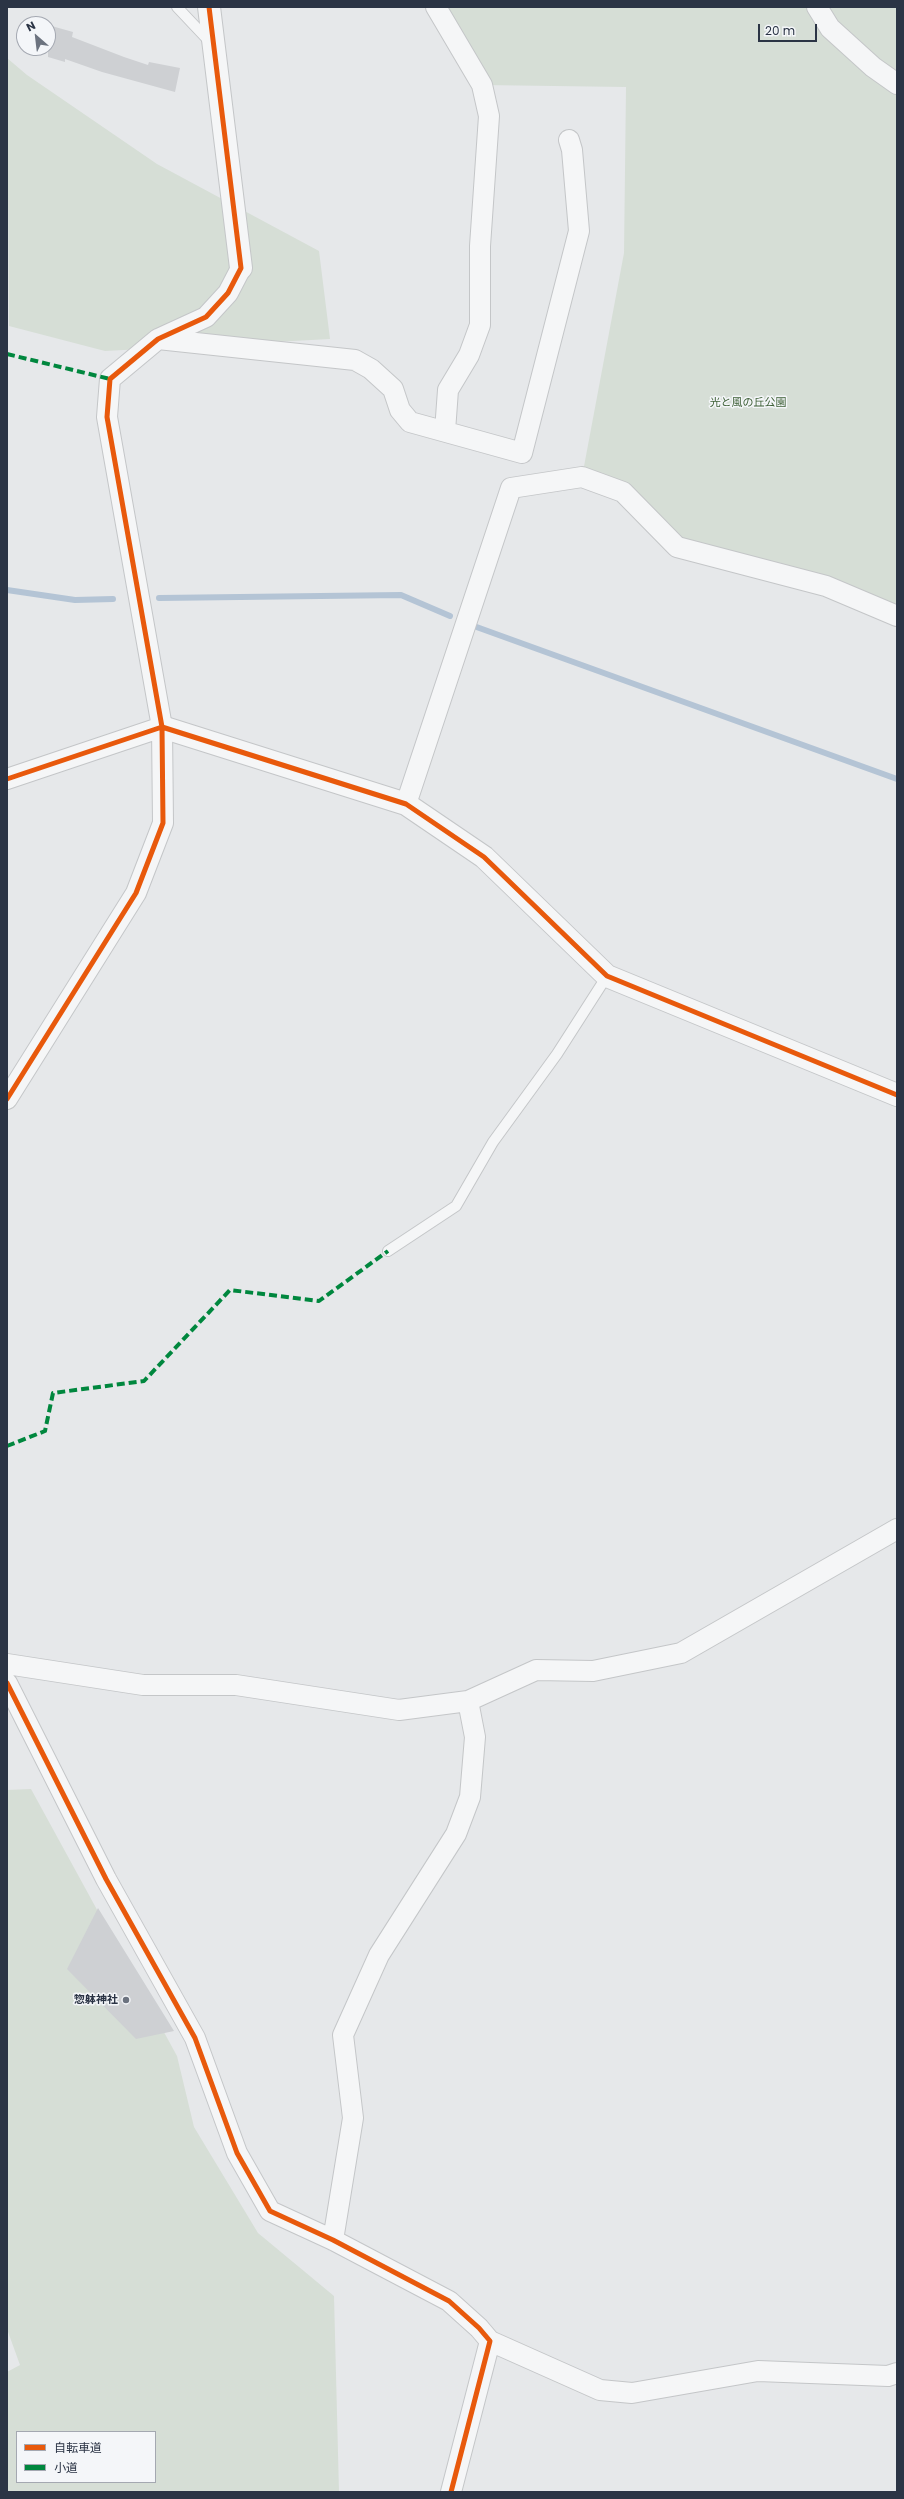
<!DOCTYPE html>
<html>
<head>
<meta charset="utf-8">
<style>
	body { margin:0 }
	#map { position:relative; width:904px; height:2499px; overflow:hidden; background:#e6e8ea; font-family:Poppins,"Noto Sans JP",sans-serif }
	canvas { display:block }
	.frame { position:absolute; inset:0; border:8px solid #2b3445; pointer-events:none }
	.legend { position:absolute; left:16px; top:2431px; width:140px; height:52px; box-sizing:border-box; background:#f4f6f9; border:1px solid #a4a8b1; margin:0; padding:5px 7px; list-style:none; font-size:12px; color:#2b3445 }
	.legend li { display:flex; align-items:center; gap:8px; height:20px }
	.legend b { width:20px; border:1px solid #a4a8b1 }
	.north { position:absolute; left:16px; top:16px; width:40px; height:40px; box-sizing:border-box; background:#f4f6f9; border:1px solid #a4a8b1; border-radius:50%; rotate:332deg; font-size:11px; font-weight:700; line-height:16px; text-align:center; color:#2b3445 }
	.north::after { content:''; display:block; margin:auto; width:14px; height:18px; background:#6c737f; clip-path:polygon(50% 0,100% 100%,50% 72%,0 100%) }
	.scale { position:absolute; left:758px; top:24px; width:59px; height:18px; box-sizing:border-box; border:2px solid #2b3445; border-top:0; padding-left:5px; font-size:12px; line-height:14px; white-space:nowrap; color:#2b3445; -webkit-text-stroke:3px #f4f6f9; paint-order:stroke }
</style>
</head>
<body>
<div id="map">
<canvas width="904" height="2499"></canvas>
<div class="frame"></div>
<ul class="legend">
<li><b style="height:5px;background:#e8590c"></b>自転車道</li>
<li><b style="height:5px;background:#00873e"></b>小道</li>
</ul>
<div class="north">N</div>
<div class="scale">20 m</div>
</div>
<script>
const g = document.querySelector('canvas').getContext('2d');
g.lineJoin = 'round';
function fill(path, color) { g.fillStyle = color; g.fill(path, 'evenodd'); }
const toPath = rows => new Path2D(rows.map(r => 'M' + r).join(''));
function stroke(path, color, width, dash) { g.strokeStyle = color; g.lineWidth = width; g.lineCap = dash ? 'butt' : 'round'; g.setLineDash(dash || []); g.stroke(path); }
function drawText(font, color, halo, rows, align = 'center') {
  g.font = font + ' Poppins,"Noto Sans JP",sans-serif'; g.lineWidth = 3; g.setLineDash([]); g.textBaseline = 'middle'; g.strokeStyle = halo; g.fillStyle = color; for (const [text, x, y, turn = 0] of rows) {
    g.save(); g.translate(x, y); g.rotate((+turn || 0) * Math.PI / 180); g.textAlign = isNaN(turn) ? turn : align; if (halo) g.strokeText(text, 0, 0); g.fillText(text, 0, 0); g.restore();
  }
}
fill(toPath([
	[436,7,897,7,897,616,677,547,623,492,582,477,624,253,626,87,482,85],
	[7,58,27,75,157,164,319,251,330,339,105,351,9,326],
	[31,1789,177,2056,194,2127,258,2233,334,2296,339,2492,7,2492,7,2372,20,2365,7,2329,7,1790],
	[17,2432,155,2432,155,2482,17,2482]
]), '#d6ded6');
stroke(toPath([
	[7,590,75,600,113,599],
	[159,598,401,595,450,616],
	[471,625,897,779]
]), '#b4c4d5', 6);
fill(toPath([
	[48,25,73,32,72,37,124,57,148,65,149,62,180,68,175,92,102,72,65,59,65,62,48,57],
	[98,1908,174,2031,136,2039,67,1969]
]), '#ced0d3');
const service = toPath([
	[177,7,210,42],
	[388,1251,456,1206,493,1142,557,1054,607,976]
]);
const minor = toPath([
	[436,7,482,85,489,116,480,246,480,325,469,355,448,390,445,431],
	[817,7,830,28,873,67,897,84],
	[158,339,355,360,371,369,393,389,400,410,410,422,522,453,579,231,572,150,569,140],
	[7,779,162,727],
	[406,804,511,488,582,477,623,492,677,547,826,586,897,616],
	[7,1099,136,893,163,823,162,727,107,417,110,379,158,339,206,317,228,293,241,268],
	[7,1664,143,1685,236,1685,399,1710,468,1701,536,1670,593,1671,681,1653,897,1529],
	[7,1683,106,1879,195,2038,237,2153,270,2211,333,2240,449,2301,479,2328,490,2341,451,2492],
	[333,2240,353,2118,343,2035,379,1955,456,1834,470,1797,475,1737,468,1701],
	[490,2341,600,2390,632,2393,758,2371,888,2376,897,2373]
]);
const tertiary = toPath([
	[209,7,241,268],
	[162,727,406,804,484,857,607,976,897,1095]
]);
stroke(service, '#c4c6c8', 12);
stroke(minor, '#c4c6c8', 22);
stroke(tertiary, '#c4c6c8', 24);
stroke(service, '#f5f6f7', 10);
stroke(minor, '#f5f6f7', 20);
stroke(tertiary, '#f5f6f7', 22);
stroke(toPath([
	[7,354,110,379],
	[7,1446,45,1431,53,1393,144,1381,230,1290,319,1301,388,1251]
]), '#00873e', 4, [8, 4]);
stroke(toPath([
	[7,779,162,727,406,804,484,857,607,976,897,1095],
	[7,1099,136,893,163,823,162,727,107,417,110,379,158,339,206,317,228,293,241,268,209,7],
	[7,1683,106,1879,195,2038,237,2153,270,2211,333,2240,449,2301,479,2328,490,2341,451,2492]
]), '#e8590c', 5);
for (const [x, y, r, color] of [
	[126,2000,4,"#6c737f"]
]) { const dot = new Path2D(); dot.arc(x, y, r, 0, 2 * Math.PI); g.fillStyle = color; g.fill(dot); stroke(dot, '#f4f6f9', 1.5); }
drawText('11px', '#3f6138', '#f4f6f9', [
	["光と風の丘公園",748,403]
]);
drawText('bold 11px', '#2b3445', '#f4f6f9', [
	["惣躰神社",118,2000]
], 'right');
</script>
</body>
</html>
